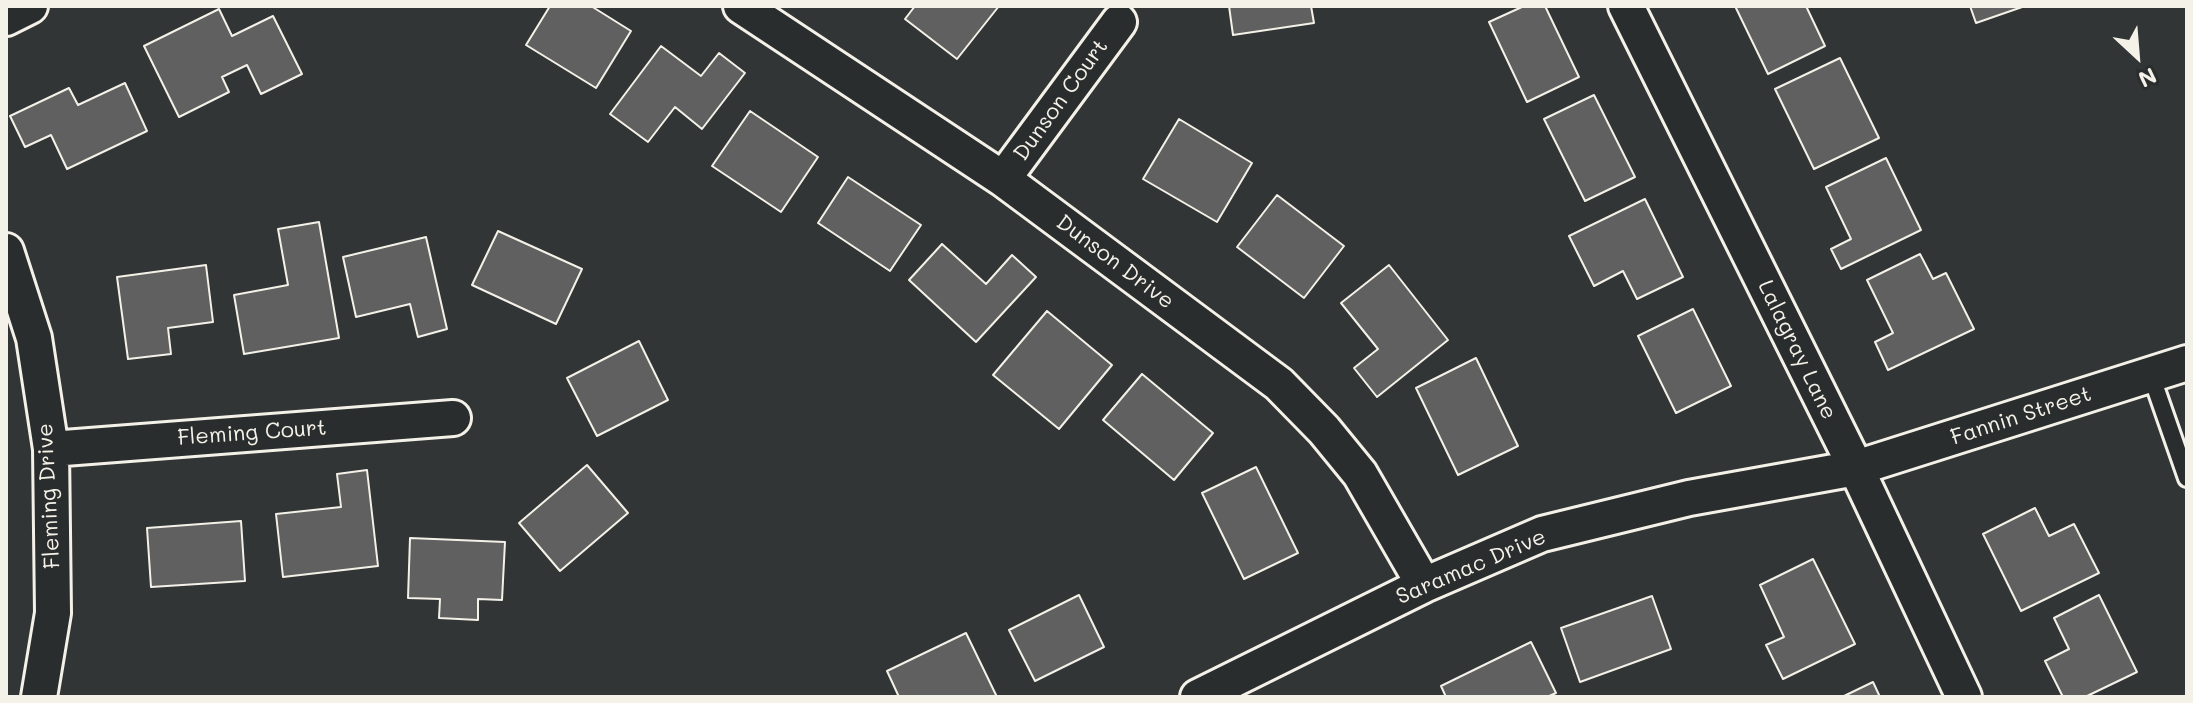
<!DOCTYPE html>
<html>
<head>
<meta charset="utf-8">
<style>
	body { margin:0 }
	#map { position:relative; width:2193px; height:703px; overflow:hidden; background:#323535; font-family:Mali,sans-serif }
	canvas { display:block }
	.frame { position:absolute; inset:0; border:8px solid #f4f1e8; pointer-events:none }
	.north { position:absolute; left:2097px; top:16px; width:80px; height:80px; -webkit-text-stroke:6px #2a2d2e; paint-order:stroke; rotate:154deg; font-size:22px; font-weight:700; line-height:32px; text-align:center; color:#f4f1e8 }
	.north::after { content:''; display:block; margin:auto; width:28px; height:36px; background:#f4f1e8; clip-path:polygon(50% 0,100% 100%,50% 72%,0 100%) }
</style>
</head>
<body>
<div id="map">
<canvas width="2193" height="703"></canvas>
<div class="frame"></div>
<div class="north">N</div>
</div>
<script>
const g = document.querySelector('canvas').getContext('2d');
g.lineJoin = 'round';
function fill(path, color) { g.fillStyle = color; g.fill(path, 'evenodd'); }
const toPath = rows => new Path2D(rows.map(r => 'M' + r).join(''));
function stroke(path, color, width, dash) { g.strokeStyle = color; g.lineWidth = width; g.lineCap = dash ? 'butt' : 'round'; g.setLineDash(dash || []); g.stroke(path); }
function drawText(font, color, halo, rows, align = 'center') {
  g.font = font + ' Mali,sans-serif'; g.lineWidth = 7; g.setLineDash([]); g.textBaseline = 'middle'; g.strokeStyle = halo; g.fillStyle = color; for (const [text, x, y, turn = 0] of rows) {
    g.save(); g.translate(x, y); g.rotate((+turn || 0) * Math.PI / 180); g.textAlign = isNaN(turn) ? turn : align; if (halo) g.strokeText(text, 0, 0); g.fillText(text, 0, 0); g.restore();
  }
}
const building = toPath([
	[550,6,591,6,631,31,596,88,526,45,550,6],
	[915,6,999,6,957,59,905,19,915,6],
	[1229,6,1311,6,1314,23,1233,35,1229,6],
	[1524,6,1545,6,1579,77,1527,102,1489,22,1524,6],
	[1735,6,1806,6,1825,46,1768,74,1735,6],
	[1970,6,2025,6,1976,23,1970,6],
	[219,9,232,36,273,16,302,74,261,94,247,65,222,77,229,92,179,117,144,46,219,9],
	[661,46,701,76,719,53,745,73,702,129,675,107,648,142,610,114,661,46],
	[1840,58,1879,138,1814,169,1775,89,1840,58],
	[125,83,147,131,67,169,51,135,25,147,10,116,69,88,78,105,125,83],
	[1594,95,1635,177,1585,201,1544,119,1594,95],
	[750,111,818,157,781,212,712,166,750,111],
	[1179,119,1252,163,1217,222,1143,179,1179,119],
	[1886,158,1921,230,1841,269,1831,249,1851,239,1826,187,1886,158],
	[848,177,921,225,890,271,818,223,848,177],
	[1277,195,1344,246,1304,298,1237,247,1277,195],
	[1645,199,1683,277,1637,299,1623,271,1594,286,1569,236,1645,199],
	[319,222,339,338,244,354,234,295,288,285,278,229,319,222],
	[498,231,582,269,556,324,472,285,498,231],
	[426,237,447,329,418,337,410,304,356,317,343,257,426,237],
	[942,244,986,284,1012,255,1036,277,976,342,909,280,942,244],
	[1920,254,1933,279,1946,273,1974,329,1888,370,1875,342,1893,333,1867,280,1920,254],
	[206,265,213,322,168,328,171,354,128,359,117,277,206,265],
	[1389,265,1448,340,1377,397,1354,368,1378,349,1341,303,1389,265],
	[1693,309,1731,386,1676,413,1638,336,1693,309],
	[1047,311,1112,365,1059,429,993,375,1047,311],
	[639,341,668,400,597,436,567,378,639,341],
	[1476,358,1518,446,1458,475,1416,388,1476,358],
	[1142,374,1213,433,1174,480,1103,420,1142,374],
	[587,465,628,513,560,571,519,523,587,465],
	[1256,467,1298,553,1244,579,1202,493,1256,467],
	[367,470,378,566,283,577,276,514,341,507,337,474,367,470],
	[2035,508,2049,536,2074,524,2099,573,2021,611,1983,534,2035,508],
	[241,521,245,581,151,587,147,528,241,521],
	[410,538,505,542,502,600,478,599,478,620,439,618,440,599,408,598,410,538],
	[1813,559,1855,644,1783,679,1766,645,1784,637,1760,585,1813,559],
	[1079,595,1104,647,1035,681,1009,630,1079,595],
	[2099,595,2137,672,2085,697,2063,697,2045,661,2069,649,2054,618,2099,595],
	[1652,596,1671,649,1580,682,1561,628,1652,596],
	[966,633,997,697,899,697,887,671,966,633],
	[1531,642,1556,693,1547,697,1446,697,1441,686,1531,642],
	[1873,682,1880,697,1842,697,1873,682]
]);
fill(building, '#5f605f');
stroke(building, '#f4f1e8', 2);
const lane = toPath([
	[2151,375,2187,478]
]);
const street = toPath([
	[741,6,1003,179,1279,384,1324,430,1360,474,1424,585],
	[1626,6,1856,468,1964,697],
	[6,18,30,6],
	[1003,179,1119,22],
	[6,251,34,338,51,449,53,613,39,697],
	[51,449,453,418],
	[1198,697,1424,585,1542,534,1689,498,1856,468,2187,363]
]);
stroke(lane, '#f4f1e8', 22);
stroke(street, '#f4f1e8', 40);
stroke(lane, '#2a2d2e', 16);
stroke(street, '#2a2d2e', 34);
drawText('22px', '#f4f1e8', '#2a2d2e', [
	["Dunson Court",1061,100,-54],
	["Dunson Drive",1115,262,37],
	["Lalagray Lane",1797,350,64],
	["Fannin Street",2021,416,-18],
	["Fleming Court",252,433,-4],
	["Fleming Drive",49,496,-93],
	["Saramac Drive",1471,567,-23]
]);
</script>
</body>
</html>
